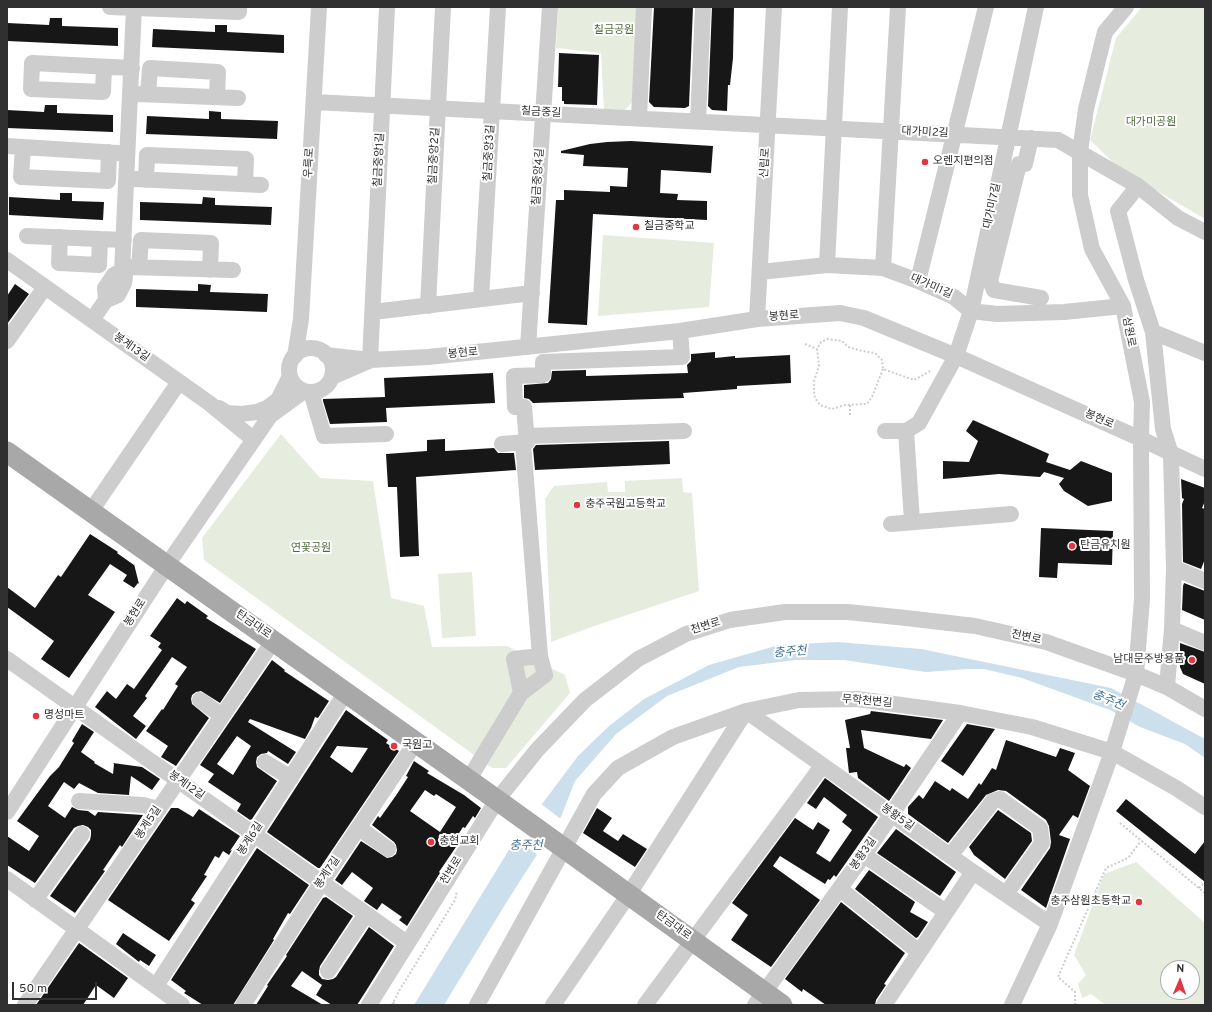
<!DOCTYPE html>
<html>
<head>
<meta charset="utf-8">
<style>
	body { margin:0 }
	#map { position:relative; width:1212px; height:1012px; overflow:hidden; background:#fff; font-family:Overpass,sans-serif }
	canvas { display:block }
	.frame { position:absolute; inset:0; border:8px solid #303030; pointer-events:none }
	.north { position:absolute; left:1160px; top:960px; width:40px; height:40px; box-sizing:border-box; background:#fff; border:1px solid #acacac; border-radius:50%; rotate:2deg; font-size:11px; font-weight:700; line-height:16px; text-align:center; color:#303030 }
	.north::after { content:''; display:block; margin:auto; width:14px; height:18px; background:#e23741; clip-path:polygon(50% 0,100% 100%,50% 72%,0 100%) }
	.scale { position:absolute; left:12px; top:982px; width:85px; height:18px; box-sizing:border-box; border:2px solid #303030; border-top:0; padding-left:5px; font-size:12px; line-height:14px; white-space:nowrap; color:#303030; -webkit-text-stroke:3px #fff; paint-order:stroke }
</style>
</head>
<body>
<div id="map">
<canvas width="1212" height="1012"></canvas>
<div class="frame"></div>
<div class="north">N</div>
<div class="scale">50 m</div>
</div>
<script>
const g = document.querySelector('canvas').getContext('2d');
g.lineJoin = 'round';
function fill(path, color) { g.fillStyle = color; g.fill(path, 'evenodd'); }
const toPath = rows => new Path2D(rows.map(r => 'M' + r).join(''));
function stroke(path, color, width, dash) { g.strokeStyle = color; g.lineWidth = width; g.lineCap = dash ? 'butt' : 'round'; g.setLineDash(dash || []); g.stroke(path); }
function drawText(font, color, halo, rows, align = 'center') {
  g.font = font + ' Overpass,"Noto Sans KR",sans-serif'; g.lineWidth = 4; g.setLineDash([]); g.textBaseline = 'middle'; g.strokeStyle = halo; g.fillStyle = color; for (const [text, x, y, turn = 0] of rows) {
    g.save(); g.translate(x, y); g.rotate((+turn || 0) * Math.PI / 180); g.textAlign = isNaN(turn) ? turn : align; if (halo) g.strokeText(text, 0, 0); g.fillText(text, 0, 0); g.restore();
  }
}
fill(toPath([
	[558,7,640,7,635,99,625,110,604,109,601,53,556,48],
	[1142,7,1205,7,1205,219,1121,170,1090,140,1116,38],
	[603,235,714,243,709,307,598,316],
	[281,434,320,478,373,481,391,598,424,606,432,647,507,646,565,675,570,693,506,768,492,768,204,560,202,538],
	[682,478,683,492,692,493,699,591,594,626,551,642,545,499,554,486,607,482,608,492,625,492,625,481],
	[472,572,476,636,442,638,438,574],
	[1136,862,1205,923,1205,1005,1106,1005,1091,994,1082,998,1078,984,1086,975,1074,955,1104,874],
	[1168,968,1192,968,1192,992,1168,992]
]), '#e6ecde');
fill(toPath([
	[838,642,921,649,1111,688,1205,739,1205,758,1185,744,1140,727,1110,710,1022,678,984,669,967,669,926,672,844,660,796,660,739,667,667,696,616,734,575,781,561,817,506,903,444,1005,414,1005,515,840,578,756,609,726,644,699,709,665,779,645]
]), '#cbdfec');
fill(toPath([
	[540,803,562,820,539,856,514,838]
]), '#fff');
fill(toPath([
	[654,7,693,7,689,106,685,108,654,107,649,102],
	[712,7,734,7,733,58,730,85,728,85,727,111,712,110,708,106],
	[50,18,62,18,62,26,118,28,118,46,7,41,7,23,49,25],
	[215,25,227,25,227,32,284,35,284,53,152,47,153,29,215,32],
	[559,53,599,55,597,105,564,104,564,101,562,101,562,87,558,87],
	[45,105,57,105,57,113,113,115,113,132,7,128,7,110,44,112],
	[209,111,221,112,221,119,278,121,277,139,146,134,147,116,209,119],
	[631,141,713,146,711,173,661,170,660,193,678,194,677,200,707,201,707,220,593,214,587,325,548,323,556,200,564,200,564,190,610,192,610,186,627,187,628,168,583,166,584,155,561,153,561,151,590,144,607,142],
	[60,193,72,193,72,201,104,202,103,220,9,215,9,197,60,200],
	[203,197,215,198,215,205,272,207,271,225,140,220,140,202,202,204],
	[15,284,29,294,7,324,7,296],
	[198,284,211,285,210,292,268,294,267,312,136,307,136,289,198,291],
	[715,352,715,358,735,356,735,358,790,355,791,383,737,386,737,389,683,393,684,398,533,403,529,399,524,398,524,385,548,383,551,379,552,371,586,370,586,376,688,373,687,365,691,361,691,354],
	[493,373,495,403,386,408,387,422,330,424,323,401,323,399,385,397,384,378],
	[973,420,1049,454,1046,462,1070,470,1081,461,1112,473,1112,501,1088,506,1064,491,1059,484,1064,478,1044,472,1040,477,999,474,943,479,943,461,969,462,978,441,966,431],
	[445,439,445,451,494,448,498,453,514,453,516,470,416,477,419,556,400,557,397,487,388,487,386,454,427,451,427,440],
	[669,441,670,464,535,470,533,449,536,445],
	[1181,479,1205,488,1205,501,1202,508,1205,509,1205,559,1201,569,1183,562,1182,504,1184,499,1182,498],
	[1041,528,1113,531,1112,565,1058,563,1057,578,1039,577],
	[90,534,118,552,117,553,134,565,134,564,139,584,138,583,134,588,123,581,127,575,110,564,88,595,115,612,69,678,41,659,54,641,7,607,7,587,35,608,58,575,61,577],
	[1184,583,1205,591,1205,620,1182,610,1183,586],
	[177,598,185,604,187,601,208,616,206,618,256,649,220,703,201,691,196,692,192,695,191,699,192,704,209,718,176,766,161,757,168,746,146,731,162,709,163,710,178,686,175,684,187,667,172,657,145,696,147,698,133,716,146,726,136,739,95,707,107,691,116,699,127,684,134,689,162,650,158,647,161,643,150,636],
	[1180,643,1205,652,1205,684,1183,674,1180,667],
	[272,660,285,670,284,671,329,701,318,718,315,717,311,728,305,739,250,719,248,722,296,752,288,764,268,751,267,753,261,754,257,757,256,762,257,767,277,781,252,819,250,820,237,811,241,804,208,782,214,774,200,765],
	[237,736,251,746,233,775,217,764],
	[346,710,388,740,386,743,399,751,320,868,318,868,267,832],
	[337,746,368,748,352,773,330,757],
	[871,711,943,720,931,739,861,730,864,748,904,767,906,764,911,768,889,801,858,778,857,772,849,773,846,748,850,748,845,720,870,714],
	[82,724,94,732,81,752,95,762,94,763,113,774,114,764,113,763,142,767,160,779,152,790,131,776,129,795,98,793,79,783,74,789,64,782,48,806,65,818,72,807,78,810,88,811,95,816,98,812,143,815,122,847,120,845,103,870,105,871,75,913,50,896,90,840,91,835,91,830,88,827,83,825,78,826,74,828,35,883,7,865,7,836,29,851,39,836,17,821,50,776,59,767,74,743,72,741],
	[967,724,995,729,963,776,941,761],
	[1006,740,1056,757,1060,748,1075,753,1068,770,1090,786,1078,818,1073,815,1059,835,1070,839,1046,908,1021,890,1050,848,1051,842,1049,826,1046,820,1006,791,998,790,986,795,948,843,908,814,908,807,919,795,923,799,935,781,950,791,952,788,968,799,979,783,981,785,992,768,996,770],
	[414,761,429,771,427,773,464,795,481,808,475,818,473,816,465,828,463,827,454,841,458,844,439,872,440,873,407,926,399,920,402,917,382,903,377,910,364,901,373,888,352,872,342,885,335,880,361,841,387,858,392,857,396,854,397,850,396,845,394,842,372,825,378,816,380,818,397,794,408,777,406,776],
	[425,790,434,796,436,794,456,807,440,832,410,811],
	[825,778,878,817,836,877,834,875,830,880,828,879,825,884,780,856,773,866,820,900,771,967,731,940,748,915,732,903,795,818,813,830,818,822,830,830,816,853,830,862,852,830,842,822,847,815,824,797,816,809,807,803],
	[1126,799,1195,854,1205,841,1205,882,1116,811],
	[171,808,178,808,193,817,199,809,240,836,230,851,232,850,229,855,223,851,219,858,215,856,204,875,207,876,191,900,195,903,169,941,108,900],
	[597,808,612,818,603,831,618,841,623,834,647,849,635,867,583,833],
	[998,810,1031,833,1032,841,1005,879,974,855,969,847],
	[896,829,956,872,940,896,877,853],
	[257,848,309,885,290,914,288,913,273,939,274,940,233,1005,203,1005,184,993,186,991,171,980],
	[869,870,915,902,910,912,928,922,918,937,916,938,855,889],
	[326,897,353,916,320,966,319,971,319,975,322,979,328,980,333,979,336,977,369,927,394,946,366,991,357,1005,332,1005,316,995,322,985,302,971,291,986,323,1005,256,1005,268,986,267,985,287,956,286,955,323,898],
	[841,902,905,953,884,984,886,985,876,1000,875,1005,826,1005,803,989,802,992,785,979],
	[123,933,156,955,149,966,140,960,139,962,116,944],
	[79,943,128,978,114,998,96,985,83,1005,36,1005]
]), '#171717');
stroke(toPath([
	[805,344,817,349],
	[883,369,872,397,867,404,845,405,832,409,820,405,815,398,814,393,814,381,819,366,817,349,821,342,828,339,842,341,848,347,862,351,875,353,882,360,883,369,914,380,932,370],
	[850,405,850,416],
	[1120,823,1205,893],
	[1199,888,1205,882],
	[393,1002,397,1005],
	[392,1005,399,991,455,900,457,891],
	[1075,1005,1075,992,1058,977,1106,868,1128,858,1141,841]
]), '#cdcdcd', 2, [2, 2]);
stroke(toPath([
	[110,7,239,12,239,7],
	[104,67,103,92,31,89,32,63,132,68],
	[138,94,238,98],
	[148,94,150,68,218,72,217,97],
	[314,102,1058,140,1138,186,1178,218,1205,232],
	[639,118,644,7],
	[698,121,703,7],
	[1031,138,1025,164,1019,164,990,281,994,290,1041,298],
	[7,146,118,153],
	[23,147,21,177,108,181,109,152],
	[135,179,261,185],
	[146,180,147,155,246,159,245,184],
	[1138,186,1118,211,1136,280,1153,332,1163,429,1171,454,1174,568,1172,629,1167,687],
	[27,236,124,240],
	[60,237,59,263,99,265,100,239],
	[7,260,209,403,253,439],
	[827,265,840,7],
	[128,267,233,270],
	[139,267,141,240,211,243,210,270],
	[883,268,898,7],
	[760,272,827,265,883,268,918,281,954,297,971,311,997,314,1064,312,1123,306],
	[918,281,986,7],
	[481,299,498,7],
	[106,300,118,295,124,283,125,276,122,271,134,7],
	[428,306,443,7],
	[373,312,532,293],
	[757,319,774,7],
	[92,320,106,300,105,288,114,275,122,271],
	[1153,332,1205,353],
	[7,341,45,287],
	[528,347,550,7],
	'289 370a22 22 0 1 1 44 0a22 22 0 1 1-44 0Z',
	[326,355,370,360,428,357,680,331,757,319,840,313,864,318,956,356,1141,439,1205,469],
	[295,356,301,319,319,7],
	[370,360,387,7],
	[332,377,369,361],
	[311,392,324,436,386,434],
	[219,408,227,413,240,414,257,412,267,408,278,400],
	[271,415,304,391],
	[885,431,906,431],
	[527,436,684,431],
	[502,444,527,442,524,407,515,407,514,376,543,375,543,362,682,357,680,331],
	[91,511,179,382],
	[912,521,906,431,919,423,956,356,971,311,1036,7],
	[891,524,1011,514],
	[1174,568,1205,581],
	[1172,629,1205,643],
	[7,659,407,943],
	[521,693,545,675,540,656],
	[200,700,222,716],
	[265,762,291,778],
	[469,779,521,693,514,659,540,656,523,443],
	[79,801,143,805,159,809],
	[7,812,167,565,270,416,290,376],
	[359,828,388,849],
	[864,855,946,912],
	[950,856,993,801,1000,799,1040,828,1042,843,1006,894],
	[7,879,182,1005],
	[840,889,919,952],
	[35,900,82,834],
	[328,971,366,914],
	[156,986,346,692],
	[25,1005,274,640],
	[243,1005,322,882,416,742],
	[369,1005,497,800,537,750,585,700,638,659,686,634,730,620,785,612,848,612,906,618,975,626,1046,642,1136,674,1167,687,1205,709],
	[477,1005,594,794,618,768,673,737,746,711,799,700,857,699,960,713,1032,727,1112,752,1176,788,1205,807],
	[553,1005,629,894,746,711,973,872,1050,924],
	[645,1005,822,766],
	[755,1005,864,855,960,713],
	[884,1005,973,872],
	[1012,1005,1050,924,1112,752,1136,674,1142,599,1141,439,1142,402,1123,306,1092,249,1080,195,1080,152,1086,109,1105,32,1126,7]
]), '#cdcdcd', 16);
stroke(toPath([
	[7,452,497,800,782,1005]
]), '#a8a8a8', 21);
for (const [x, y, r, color] of [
	[925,162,4,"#e23741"],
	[636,227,4,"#e23741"],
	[577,505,4,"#e23741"],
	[1072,546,4,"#e23741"],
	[1192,660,4,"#e23741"],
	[36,716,4,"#e23741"],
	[394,746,4,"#e23741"],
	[431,842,4,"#e23741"],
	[1139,902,4,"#e23741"]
]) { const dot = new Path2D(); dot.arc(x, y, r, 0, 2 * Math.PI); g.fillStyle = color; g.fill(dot); stroke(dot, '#fff', 1.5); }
drawText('11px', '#526b3e', '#fff', [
	["칠금공원",614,31],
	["대가미공원",1151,123],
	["연꽃공원",311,549]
]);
drawText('11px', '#303030', '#fff', [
	["칠금중길",541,113,3],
	["대가미2길",925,133,3],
	["칠금중앙3길",490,153,-87],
	["칠금중앙2길",435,156,-87],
	["칠금중앙1길",380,160,-87],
	["우륵로",310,163,-87],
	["신립로",766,163,-87],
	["칠금중앙4길",539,177,-86],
	["대가미7길",993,206,-78],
	["대가미1길",931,287,24],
	["봉현로",784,317,-4],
	["삼원로",1128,332,79],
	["봉계13길",131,348,35],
	["봉현로",463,354,-5],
	["봉현로",1099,420,24],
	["봉현로",136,613,-57],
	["탄금대로",253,625,35],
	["천변로",706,627,-17],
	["천변로",1026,638,13],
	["무학천변길",867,702,5],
	["봉계12길",186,786,35],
	["봉황5길",897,818,35],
	["봉계5길",149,823,-56],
	["봉계6길",251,839,-57],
	["봉황3길",864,854,-55],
	["천변로",452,871,-58],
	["봉계7길",328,873,-56],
	["탄금대로",673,926,36]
]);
drawText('11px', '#303030', '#fff', [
	["오렌지편의점",933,162],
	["칠금중학교",644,227],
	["충주국원고등학교",585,505],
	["탄금유치원",1080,546],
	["남대문주방용품",1184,660,"right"],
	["명성마트",44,716],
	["국원고",402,746],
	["충현교회",439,842],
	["충주삼원초등학교",1131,902,"right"]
], 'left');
drawText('italic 12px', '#3f7091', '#fff', [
	["충주천",790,653,-5],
	["충주천",1108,701,23],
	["충주천",526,847]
]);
</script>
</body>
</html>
